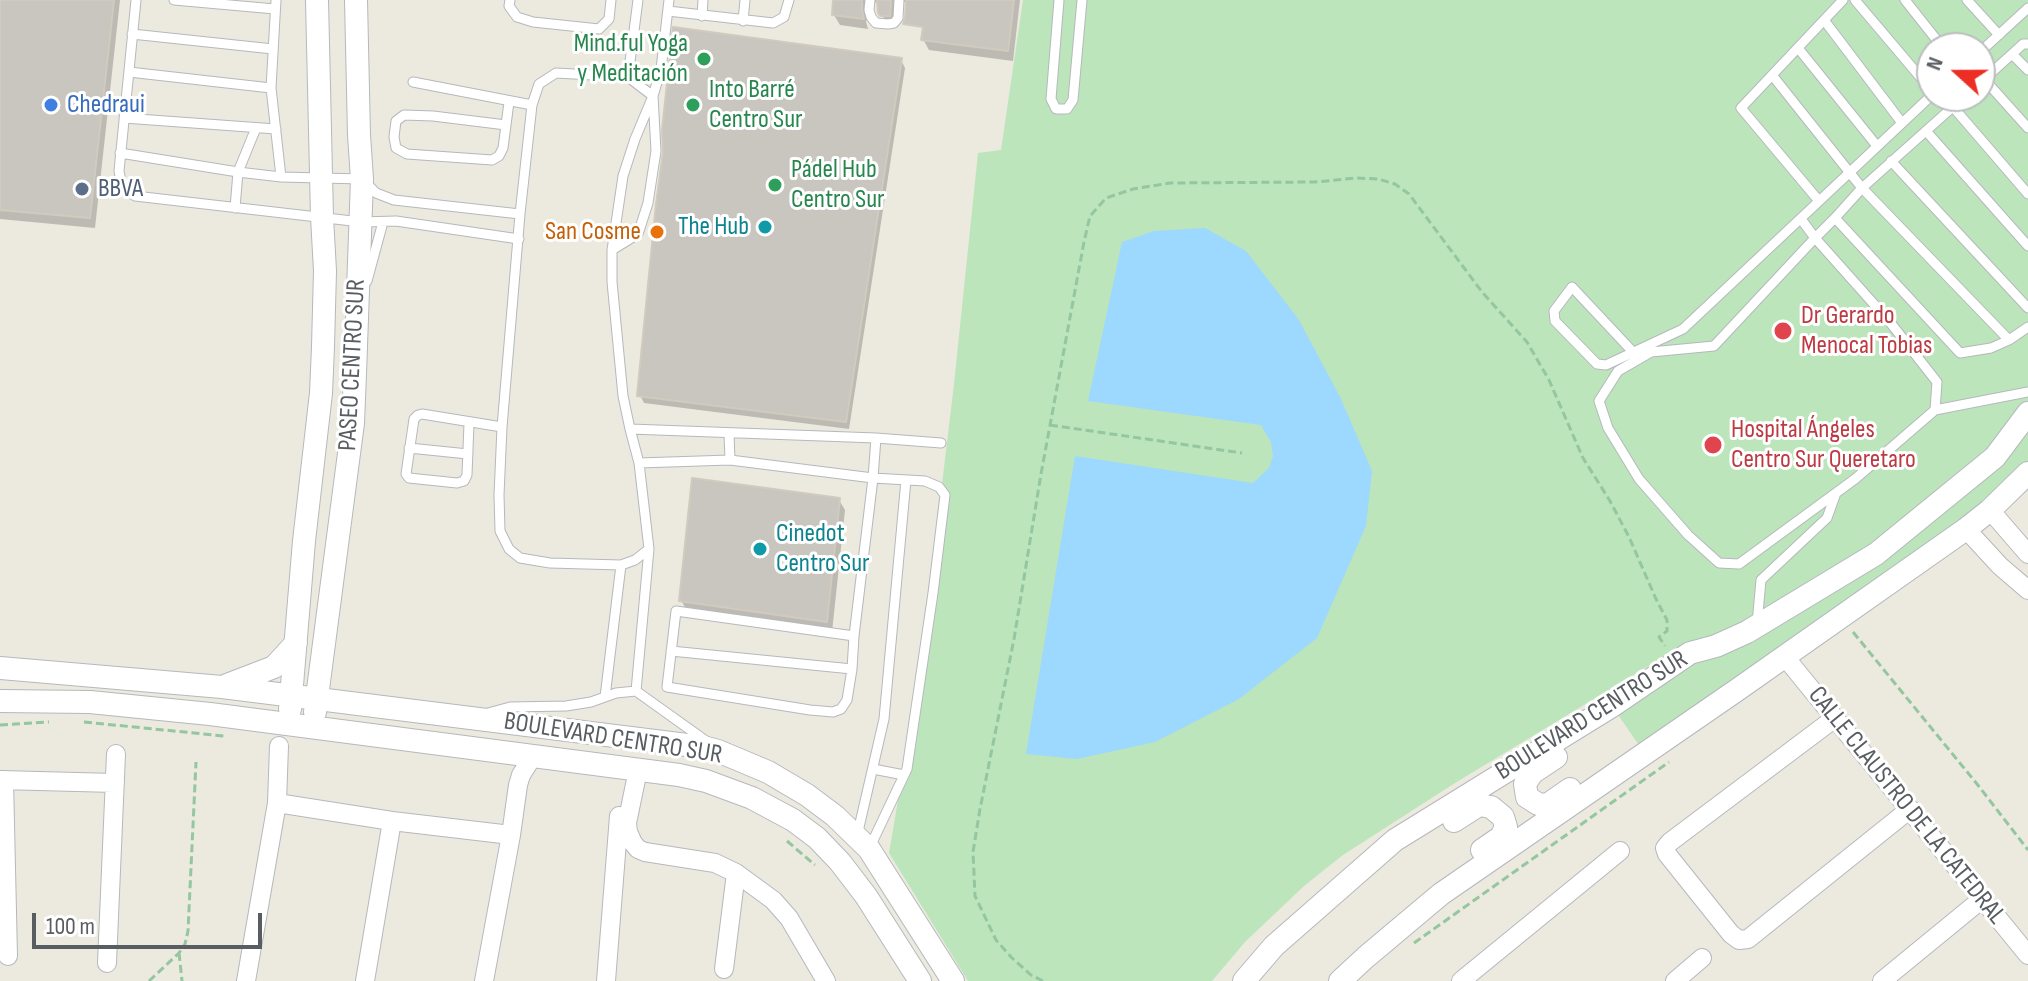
<!DOCTYPE html>
<html>
<head>
<meta charset="utf-8">
<style>
	body { margin:0 }
	#map { position:relative; width:2028px; height:981px; overflow:hidden; background:#ece9df; font-family:"Sofia Sans Condensed",sans-serif }
	canvas { display:block }
	.north { position:absolute; left:1916px; top:32px; width:80px; height:80px; box-sizing:border-box; background:#fff; border:2px solid #bcbec0; border-radius:50%; rotate:291deg; font-size:22px; font-weight:700; line-height:32px; text-align:center; color:#585d61 }
	.north::after { content:''; display:block; margin:auto; width:28px; height:36px; background:#ec2e25; clip-path:polygon(50% 0,100% 100%,50% 72%,0 100%) }
	.scale { position:absolute; left:32px; top:913px; width:230px; height:36px; box-sizing:border-box; border:4px solid #585d61; border-top:0; padding-left:10px; font-size:24px; line-height:28px; white-space:nowrap; color:#585d61; -webkit-text-stroke:6px #fff; paint-order:stroke }
</style>
</head>
<body>
<div id="map">
<canvas width="2028" height="981"></canvas>
<div class="north">N</div>
<div class="scale">100 m</div>
</div>
<script>
const g = document.querySelector('canvas').getContext('2d');
g.lineJoin = 'round';
function fill(path, color) { g.fillStyle = color; g.fill(path, 'evenodd'); }
const toPath = rows => new Path2D(rows.map(r => 'M' + r).join(''));
function stroke(path, color, width, dash) { g.strokeStyle = color; g.lineWidth = width; g.lineCap = dash ? 'butt' : 'round'; g.setLineDash(dash || []); g.stroke(path); }
function drawText(font, color, halo, rows, align = 'center') {
  g.font = font + ' "Sofia Sans Condensed",sans-serif'; g.lineWidth = 6; g.setLineDash([]); g.textBaseline = 'middle'; g.strokeStyle = halo; g.fillStyle = color; for (const [text, x, y, turn = 0] of rows) {
    g.save(); g.translate(x, y); g.rotate((+turn || 0) * Math.PI / 180); g.textAlign = isNaN(turn) ? turn : align; if (halo) g.strokeText(text, 0, 0); g.fillText(text, 0, 0); g.restore();
  }
}
fill(toPath([
	[1023,0,2028,0,2028,473,1645,754,1612,706,1690,653,1688,642,1455,783,1343,855,1304,886,1245,942,1212,981,968,981,889,853,902,777,937,526,954,384,978,153,1001,150],
	[1932,48,1980,48,1980,96,1932,96]
]), '#bce5bb');
fill(toPath([
	[1205,228,1246,251,1299,320,1341,399,1372,471,1366,526,1317,638,1239,699,1155,742,1077,759,1026,754,1075,456,1253,483,1269,468,1273,456,1271,442,1261,425,1088,401,1122,242,1154,231]
]), '#9dd8ff');
fill(toPath([
	[0,0,120,0,95,228,0,219],
	[835,0,910,0,910,4,905,2,898,6,895,26,888,26,879,9,879,1,870,5,866,22,868,29,840,25,834,15],
	[928,0,1020,0,1013,61,929,50,923,39],
	[901,60,905,68,849,429,644,403,640,395,665,152],
	[839,500,845,510,832,632,687,611,681,600]
]), '#0003');
const building = toPath([
	[0,0,114,0,90,218,0,210,0,0],
	[833,0,862,0,862,10,864,19,832,15,833,0],
	[877,0,891,0,890,16,880,16,878,13,877,0],
	[906,0,1014,0,1008,51,921,40,923,27,903,24,905,18,906,0],
	[673,27,902,58,846,422,637,396,656,204,663,152,662,130,673,27],
	[692,478,840,498,827,622,679,601,692,478]
]);
fill(building, '#c9c5bf');
stroke(building, '#d1cabe', 2);
const service = toPath([
	[136,0,119,171,122,187,135,196,361,222,396,221,519,239],
	[174,0,275,9],
	[276,0,271,88,281,177,362,179,376,193,394,200,520,214],
	[510,0,509,6,517,17,533,22,599,29,609,19,611,0],
	[870,0,869,10,871,17,876,23,888,24,894,23,898,18,899,0],
	[1059,0,1051,99,1056,109,1067,109,1073,100,1082,0],
	[1855,0,1932,91],
	[1905,0,1943,48],
	[1967,0,1999,35],
	[668,11,773,23,784,17,789,0],
	[702,16,703,0],
	[1824,20,1902,123],
	[743,21,745,0],
	[132,34,273,49],
	[1798,48,1877,146],
	[1980,52,2028,8],
	[2012,54,2028,70],
	[129,72,271,88],
	[1772,75,1862,188,2009,340],
	[1984,79,2028,128],
	[413,82,532,105],
	[1980,83,2023,44,2028,44],
	[1938,96,1953,107,2028,194],
	[124,118,276,129],
	[506,125,433,116,404,115,396,121,394,137,396,148,407,154,492,160,499,156,503,148,509,102],
	[1926,131,2028,246],
	[120,153,238,172,281,177],
	[1891,161,2028,308],
	[1819,201,1741,108,1843,0],
	[235,208,238,172,256,128],
	[1835,218,1960,353,1991,348,2009,340,2028,327],
	[1801,219,1815,238,1889,321,1937,382,1935,410,1855,479,1739,564,1719,563,1688,535,1639,479,1608,428,1599,401,1618,371,1651,352,1714,346,1815,238,1835,218,1862,188,1965,96],
	[612,250,638,234,648,203,656,151,653,96,628,77],
	[367,281,383,222],
	[1633,352,1572,287,1554,311,1555,321,1597,364,1606,365,1683,329,1932,95],
	[1935,410,2028,392],
	[469,423,467,475,464,481,457,483,409,478,406,474,414,419,418,415,422,414,502,427],
	[630,429,876,438,873,478,925,481,939,487,945,495,933,593,907,769,869,849],
	[729,434,730,460],
	[876,438,941,443],
	[409,448,468,454],
	[639,463,730,460,873,478,854,636,852,669,847,700,841,709,833,712,810,710,667,687,676,611,854,636],
	[621,565,635,560,649,549],
	[1757,624,1761,580,1827,518,1836,493],
	[671,651,852,669],
	[636,691,649,549,639,463,630,429,623,396,612,282,612,250,623,176,635,139,653,96,661,69,669,0],
	[605,697,621,565,550,563,520,558,509,549,500,531,499,495,502,427,520,214,532,105,539,84,556,73,628,77,638,0],
	[488,713,510,707,566,706,591,702,616,693,636,691,706,741],
	[873,769,904,775],
	[857,836,884,719,906,480]
]);
const minor = toPath([
	[1990,510,2028,554],
	[1966,529,2000,566,2028,590],
	[1785,657,2028,955],
	[1835,718,1670,842,1665,848,1667,854,1731,934,1739,940,1748,939,1910,809],
	[638,770,627,823,628,832,633,843,638,849,645,852,715,863,736,873,773,900,789,918,826,981],
	[0,780,115,783],
	[4,780,8,956],
	[277,803,392,821,511,835],
	[107,963,116,754],
	[724,969,736,873],
	[246,981,277,803,279,746],
	[365,981,392,821],
	[484,981,511,835,518,785,521,775,533,756],
	[606,981,619,816],
	[1461,981,1620,851],
	[1675,981,1702,958],
	[1882,981,1982,899]
]);
const tertiary = toPath([
	[0,668,222,687,703,747,718,751,768,772,807,795,835,816,869,849,953,981],
	[227,685,274,667,296,643],
	[0,701,90,702,210,714,679,775,706,781,752,798,793,820,817,838,840,862,866,896,920,981],
	[290,709,304,541,321,393,323,347,325,271,322,217,317,0],
	[315,712,353,423,355,374,362,179,359,135,356,0],
	[1556,757,1532,773,1525,784,1527,797,1538,804,1547,805,1570,789],
	[1454,821,1479,805,1491,807,1503,817,1506,827,1501,837,1482,850],
	[1244,981,1274,946,1395,840,1612,706,1690,653,1716,646,1747,632,1876,554,1995,457,2028,413],
	[1340,981,1366,957,1441,894,1737,690,1966,529,1990,510,2028,473]
]);
stroke(service, '#b5b8bd', 11);
stroke(minor, '#b5b8bd', 20);
stroke(tertiary, '#b5b8bd', 24);
stroke(toPath([
	[1050,425,1242,453],
	[1853,632,1977,784,2028,850],
	[84,722,224,736],
	[0,725,49,722],
	[787,841,815,865],
	[1414,943,1669,762],
	[179,953,182,981],
	[149,981,179,953,185,944,188,931,196,762],
	[1043,981,1031,975,1012,958,996,940,975,896,973,852,980,809,1014,639,1041,474,1084,242,1090,216,1106,198,1133,189,1170,183,1315,182,1357,178,1378,179,1395,184,1409,194,1482,292,1527,342,1549,380,1583,458,1610,501,1629,537,1656,599,1667,620,1667,631,1659,637,1665,646]
]), '#94c6a0', 3, [8, 4]);
stroke(service, '#fff', 9);
stroke(minor, '#fff', 18);
stroke(tertiary, '#fff', 22);
for (const [x, y, r, color] of [
	[704,59,8,"#2e9e5b"],
	[51,105,8,"#3f7fe0"],
	[693,105,8,"#2e9e5b"],
	[775,185,8,"#2e9e5b"],
	[82,189,8,"#5c6f8a"],
	[765,227,8,"#0f9aa8"],
	[657,232,8,"#e8710a"],
	[1783,331,10,"#e0444e"],
	[1713,445,10,"#e0444e"],
	[760,549,8,"#0f9aa8"]
]) { const dot = new Path2D(); dot.arc(x, y, r, 0, 2 * Math.PI); g.fillStyle = color; g.fill(dot); stroke(dot, '#fff', 3); }
drawText('26px', '#27864d', '#fff', [
	["Mind.ful Yoga",688,44,"right"],
	["y Meditación",688,74,"right"],
	["Into Barré",709,90],
	["Centro Sur",709,120],
	["Pádel Hub",791,170],
	["Centro Sur",791,200]
], 'left');
drawText('26px', '#366cbe', '#fff', [
	["Chedraui",67,105]
], 'left');
drawText('26px', '#4e5e75', '#fff', [
	["BBVA",98,189]
], 'left');
drawText('26px', '#0d838f', '#fff', [
	["The Hub",749,227],
	["Cinedot",776,534,"left"],
	["Centro Sur",776,564,"left"]
], 'right');
drawText('26px', '#c56008', '#fff', [
	["San Cosme",641,232]
], 'right');
drawText('26px', '#be3a42', '#fff', [
	["Dr Gerardo",1801,316],
	["Menocal Tobias",1801,346],
	["Hospital Ángeles",1731,430],
	["Centro Sur Queretaro",1731,460]
], 'left');
drawText('26px', '#585d61', '#fff', [
	["PASEO CENTRO SUR",353,365,-87],
	["BOULEVARD CENTRO SUR",1592,716,-32],
	["BOULEVARD CENTRO SUR",613,739,9],
	["CALLE CLAUSTRO DE LA CATEDRAL",1906,806,51]
]);
</script>
</body>
</html>
